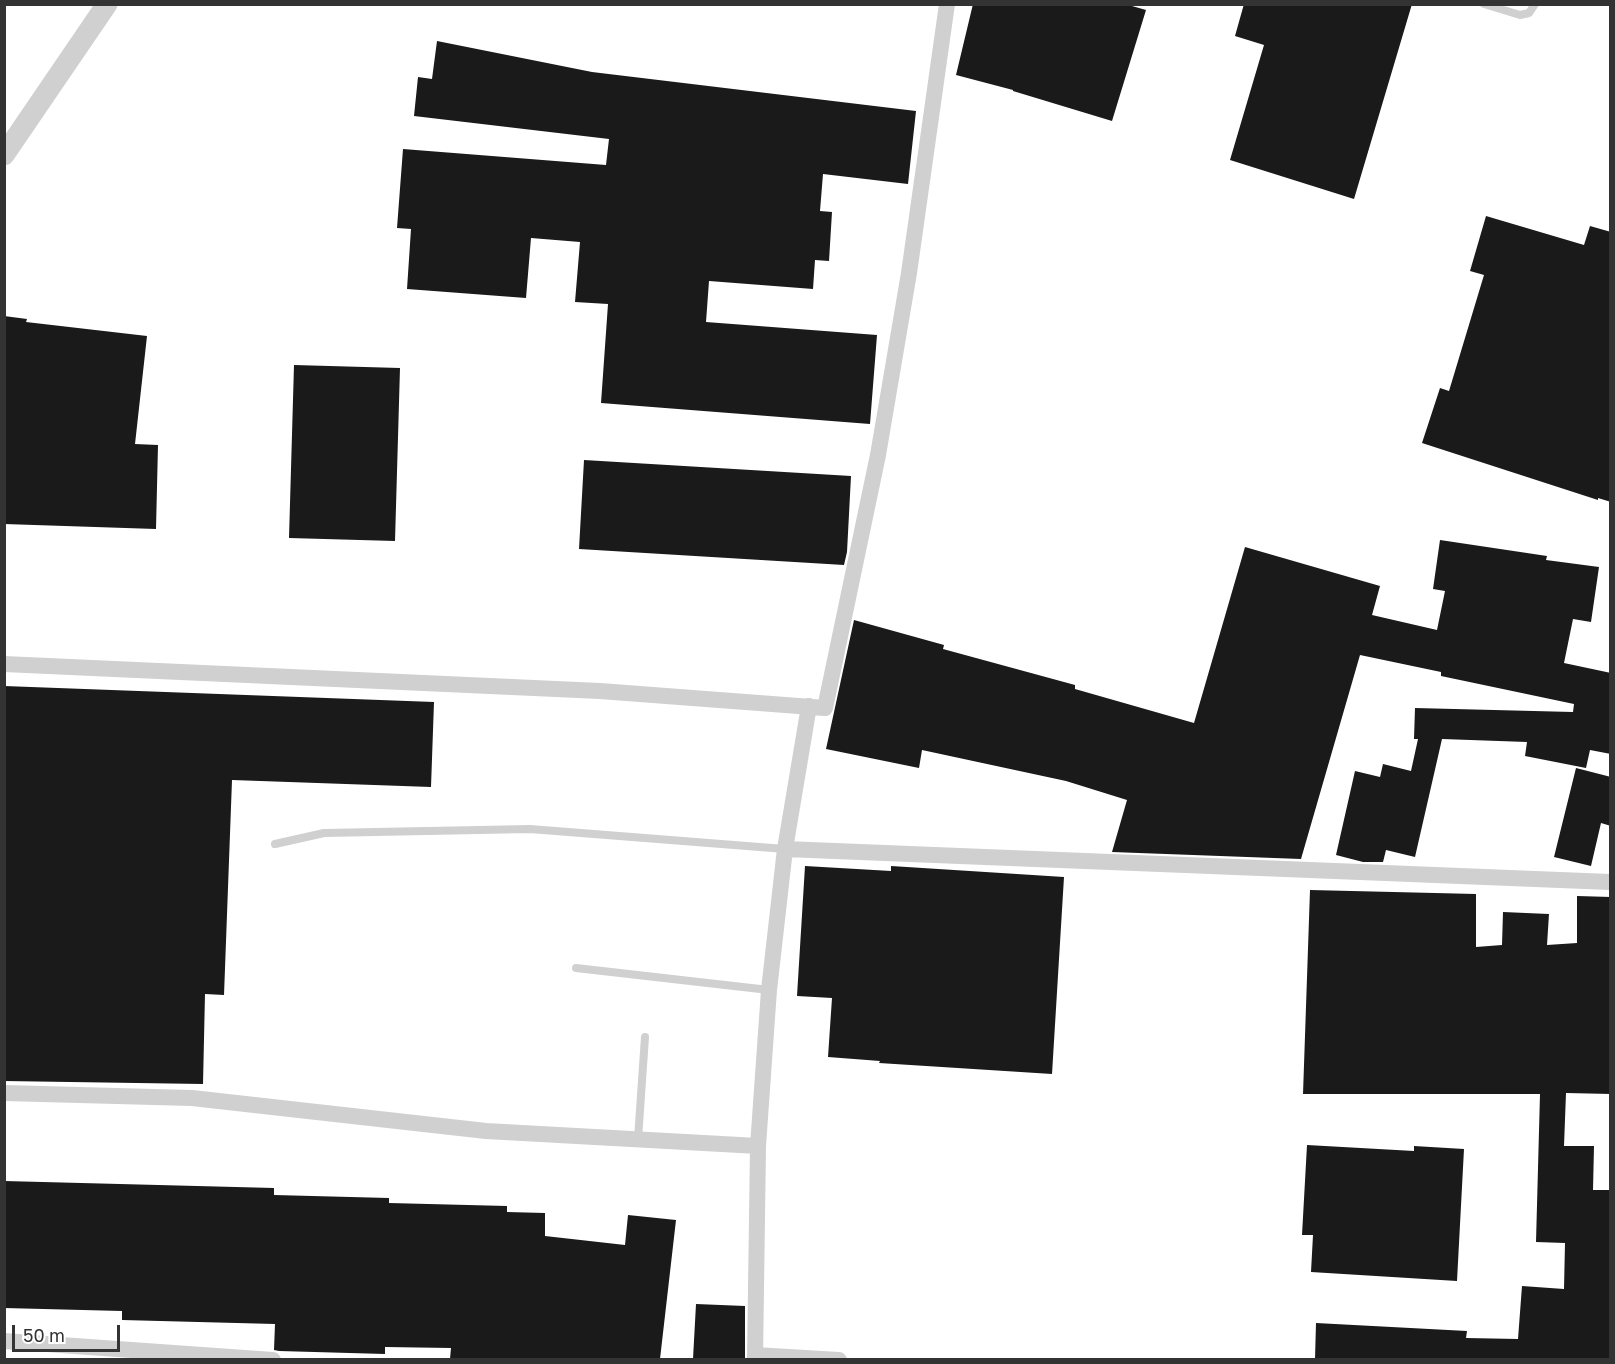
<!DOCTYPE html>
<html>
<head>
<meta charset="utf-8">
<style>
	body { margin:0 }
	#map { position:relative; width:1615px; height:1364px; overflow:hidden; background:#fff; font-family:"Golos Text",sans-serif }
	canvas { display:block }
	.frame { position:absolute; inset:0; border:6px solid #333; pointer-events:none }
	.scale { position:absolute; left:12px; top:1325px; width:108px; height:27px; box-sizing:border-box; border:3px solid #333; border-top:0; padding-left:8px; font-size:18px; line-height:21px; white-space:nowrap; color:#333; -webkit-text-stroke:4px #fff; paint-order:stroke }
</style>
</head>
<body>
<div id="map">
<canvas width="1615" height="1364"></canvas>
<div class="frame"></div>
<div class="scale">50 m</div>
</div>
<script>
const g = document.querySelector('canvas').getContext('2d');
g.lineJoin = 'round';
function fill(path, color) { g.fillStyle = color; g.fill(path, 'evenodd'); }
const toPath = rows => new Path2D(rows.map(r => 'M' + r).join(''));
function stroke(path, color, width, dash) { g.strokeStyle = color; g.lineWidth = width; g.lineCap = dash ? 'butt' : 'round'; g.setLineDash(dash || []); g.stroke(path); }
fill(toPath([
	[973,4,1125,4,1146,10,1112,121,1013,91,1013,90,956,75],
	[1244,4,1412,4,1354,199,1230,160,1264,45,1235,36],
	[437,41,592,72,916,111,908,184,823,174,820,211,832,212,829,261,815,260,813,289,709,281,706,322,877,335,870,424,601,403,608,304,575,302,580,242,531,238,526,298,407,289,411,229,397,228,403,149,606,165,609,139,414,116,418,77,432,79],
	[1486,216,1584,245,1590,226,1611,232,1611,502,1598,498,1598,500,1422,443,1440,388,1449,391,1484,275,1470,271],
	[4,316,27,319,26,322,147,336,135,444,158,445,156,529,4,524],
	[294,365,400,368,395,541,289,538],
	[584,460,851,476,847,552,844,565,579,549],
	[1440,540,1547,556,1546,560,1599,567,1591,622,1573,619,1564,663,1611,673,1611,754,1590,750,1586,768,1525,756,1527,742,1442,739,1415,857,1386,850,1383,862,1363,862,1336,855,1355,771,1380,777,1383,764,1411,771,1418,739,1414,739,1415,708,1573,712,1574,704,1441,676,1441,672,1360,655,1301,859,1112,852,1127,800,1066,781,922,750,919,768,826,749,854,620,944,645,943,649,1075,685,1075,689,1194,723,1245,547,1380,586,1372,615,1437,630,1445,591,1433,589],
	[4,686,434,702,431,787,232,780,224,995,205,994,203,1084,4,1081],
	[1576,768,1611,777,1611,826,1601,823,1591,866,1554,857],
	[805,866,891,871,891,866,1064,877,1052,1074,879,1063,880,1061,828,1057,832,998,797,996],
	[1310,890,1476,894,1476,947,1502,945,1503,912,1549,914,1547,945,1577,943,1577,896,1611,897,1611,1094,1566,1093,1564,1146,1594,1146,1593,1190,1611,1190,1611,1359,1315,1359,1316,1323,1467,1331,1466,1338,1518,1339,1522,1286,1564,1289,1565,1243,1536,1242,1540,1094,1303,1094],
	[1307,1145,1414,1151,1414,1146,1464,1149,1457,1281,1311,1272,1313,1235,1302,1235],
	[4,1181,274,1188,274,1195,389,1198,389,1203,507,1206,507,1212,545,1213,545,1236,625,1245,628,1215,676,1220,660,1359,450,1359,451,1348,385,1347,385,1354,279,1351,274,1350,275,1324,122,1320,122,1311,4,1308],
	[696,1304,745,1306,745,1359,693,1359]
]), '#1a1a1a');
stroke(toPath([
	[1484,4,1520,15,1529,13,1535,4],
	[275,844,324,833,530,829,785,849],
	[576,968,769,990],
	[638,1139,645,1037]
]), '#d0d0d0', 8);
stroke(toPath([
	[4,664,600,691,825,708,878,455,909,273,947,4],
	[785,849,1610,882],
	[4,1093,192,1098,486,1131,758,1146],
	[4,1341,273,1360],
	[755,1355,839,1360],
	[755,1360,758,1146,769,990,785,849,809,706]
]), '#d0d0d0', 16);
stroke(toPath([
	[4,155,107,4]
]), '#d0d0d0', 21);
</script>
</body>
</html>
